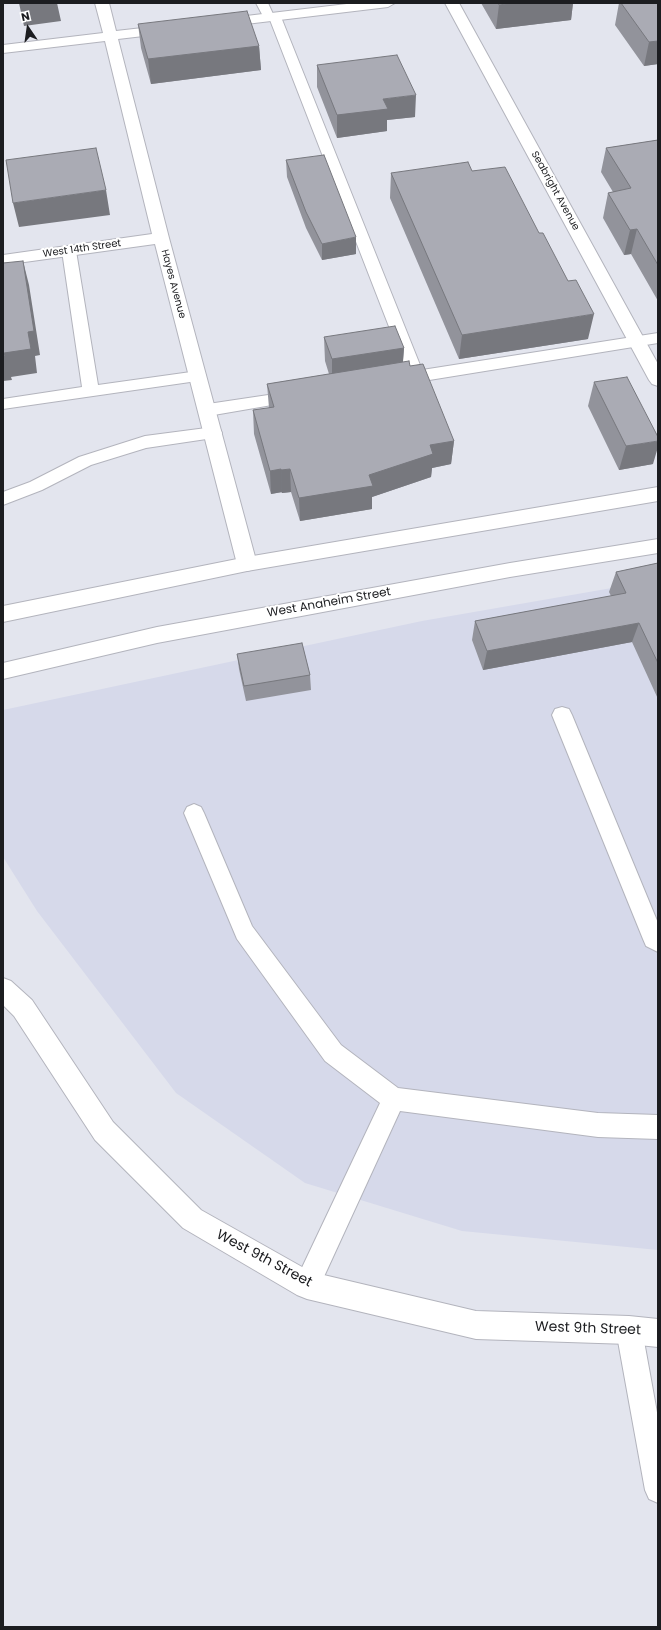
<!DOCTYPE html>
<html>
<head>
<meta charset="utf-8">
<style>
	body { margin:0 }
	#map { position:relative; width:661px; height:1630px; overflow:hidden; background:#e3e5ee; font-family:Poppins,sans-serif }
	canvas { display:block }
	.frame { position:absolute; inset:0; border:4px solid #1c1d20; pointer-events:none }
	.north { position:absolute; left:8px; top:8px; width:40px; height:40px; -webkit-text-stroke:3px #fff; paint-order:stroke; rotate:347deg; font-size:11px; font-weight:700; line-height:16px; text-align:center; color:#1c1d20 }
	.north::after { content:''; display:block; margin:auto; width:14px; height:18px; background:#1c1d20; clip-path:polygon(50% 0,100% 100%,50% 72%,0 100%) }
</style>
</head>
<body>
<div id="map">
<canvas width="661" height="1630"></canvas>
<div class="frame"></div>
<div class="north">N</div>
</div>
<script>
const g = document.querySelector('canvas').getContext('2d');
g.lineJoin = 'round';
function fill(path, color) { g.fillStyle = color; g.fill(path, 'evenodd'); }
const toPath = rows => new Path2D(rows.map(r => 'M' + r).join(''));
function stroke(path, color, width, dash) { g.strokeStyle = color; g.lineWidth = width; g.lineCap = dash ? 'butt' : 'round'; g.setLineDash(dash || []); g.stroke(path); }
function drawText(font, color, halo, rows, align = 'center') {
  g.font = font + ' Poppins,sans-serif'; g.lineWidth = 4; g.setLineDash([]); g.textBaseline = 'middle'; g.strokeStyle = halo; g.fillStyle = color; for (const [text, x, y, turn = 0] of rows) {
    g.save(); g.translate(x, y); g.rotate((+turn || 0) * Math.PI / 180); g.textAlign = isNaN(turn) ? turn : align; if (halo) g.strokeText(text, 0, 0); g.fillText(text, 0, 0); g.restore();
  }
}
fill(toPath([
	[658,580,658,1250,462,1231,305,1183,176,1093,37,911,3,857,3,710,422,621]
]), '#d6d9ea');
const lane = toPath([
	[256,3,268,3,273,14,279,14,281,17,422,370,658,333,658,343,417,382,401,384,395,383,393,379,395,375,407,373,270,20,265,20,256,3],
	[69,247,74,248,76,251,98,385,198,371,204,372,206,376,204,380,3,409,3,399,82,387,62,251,64,248,69,247],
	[295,391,301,392,303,396,301,400,208,416,202,414,200,410,202,406,208,404,295,391],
	[214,427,220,429,222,433,220,437,146,448,91,465,42,490,3,505,3,492,30,482,79,457,145,436,214,427],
	[562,707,569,709,572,715,658,923,658,952,646,946,643,939,552,715,555,709,562,707],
	[194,804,201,807,204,813,252,926,341,1045,398,1088,598,1113,658,1115,658,1139,598,1137,400,1111,316,1294,307,1297,298,1294,295,1285,298,1276,380,1103,325,1061,237,939,184,813,187,807,194,804],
	[629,1317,638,1321,642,1330,658,1418,658,1503,649,1499,645,1490,616,1330,620,1321,629,1317]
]);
const street = toPath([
	[95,3,109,3,116,31,169,25,174,26,176,29,174,32,169,33,118,39,169,238,257,564,254,569,247,571,240,569,237,564,155,244,3,265,3,255,152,234,105,41,3,53,3,45,103,33,95,3],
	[355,3,395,3,388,7,221,27,216,26,214,23,216,20,221,19,355,3]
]);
const secondary = toPath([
	[445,3,459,3,658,364,658,386,652,384,649,380,445,3],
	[658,487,658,501,247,571,3,622,3,606,247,557,658,487],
	[658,539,658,553,510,577,157,643,3,679,3,663,157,627,510,563,658,539],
	[3,978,11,981,32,1000,113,1122,201,1210,311,1272,476,1311,629,1316,658,1319,658,1347,629,1344,476,1339,307,1299,297,1295,183,1228,95,1140,14,1016,3,1005,3,978]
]);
stroke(lane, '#b3b4bd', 2);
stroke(street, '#b3b4bd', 2);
stroke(secondary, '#b3b4bd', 2);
fill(lane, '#fff');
fill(street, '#fff');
fill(secondary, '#fff');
fill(toPath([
	[481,3,573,3,571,20,496,29],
	[619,3,658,3,658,64,644,66,615,25],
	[138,24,259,46,261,70,151,84,141,48],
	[317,65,415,117,387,120,387,131,337,138,317,87],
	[658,140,658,301,631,254,624,255,603,218,608,193,613,192,601,172,606,148],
	[286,160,356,254,322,260,306,228,287,177],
	[472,171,588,339,459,359,390,198,391,173],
	[324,337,404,348,403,362,410,366,454,441,451,464,432,468,431,477,372,497,372,509,300,521,291,492,282,493,282,492,271,494,254,434,253,410,269,408,267,384,329,374,325,361],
	[594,382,653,464,619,470,588,406],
	[658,563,658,699,632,642,483,670,472,640,475,621,611,596,609,592,616,572],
	[237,654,310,675,311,690,246,701,239,669]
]), '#92939b');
fill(toPath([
	[19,3,57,3,61,21,24,26],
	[513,3,573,3,571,20,496,29,499,5],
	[658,41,658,64,644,66,649,42],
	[259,46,261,70,151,84,148,59],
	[416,95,415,117,387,120,387,131,337,138,337,115,383,99],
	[106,190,110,215,19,227,13,203],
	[637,229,631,254,624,255,630,230],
	[356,237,356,254,322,260,322,244],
	[23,261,29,285,40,355,35,356,37,373,11,377,12,380,3,381,3,356,4,353,28,332],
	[594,314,588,339,459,359,462,335],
	[404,348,402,372,332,383,332,359],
	[454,441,451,464,432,468,431,477,372,497,372,509,300,521,299,498,369,475,430,445],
	[658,441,658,447,653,464,619,470,626,446],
	[281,469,282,492,271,494,270,471],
	[290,469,291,492,282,493,281,470],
	[639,623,632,642,483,670,487,651]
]), '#77787e');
const building = toPath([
	[498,3,513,3,499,5,498,3],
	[621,3,658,3,658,41,649,42,621,3],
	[247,11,259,46,148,59,138,24,247,11],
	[397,55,416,95,383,99,388,109,337,115,317,65,397,55],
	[658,140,658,265,637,229,630,230,608,193,631,188,606,148,658,140],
	[96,148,106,190,13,203,6,160,96,148],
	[324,155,356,237,322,244,306,212,286,160,324,155],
	[468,162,472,171,505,167,539,233,543,233,568,281,576,280,594,314,462,335,391,173,468,162],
	[23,261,34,331,28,332,31,349,4,353,5,356,3,356,3,263,23,261],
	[395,326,404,348,332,359,324,337,395,326],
	[409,361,410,366,423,364,454,441,430,445,433,454,369,475,373,486,299,498,290,469,281,470,281,469,270,471,253,410,274,407,267,384,409,361],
	[627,377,658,437,658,441,626,446,594,382,627,377],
	[658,563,658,663,639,623,487,651,475,621,626,593,616,572,658,563],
	[302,643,310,675,244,686,237,654,302,643]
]);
fill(building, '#aaabb4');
stroke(building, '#77787e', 1);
drawText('10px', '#1c1d20', '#fff', [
	["Seabright Avenue",555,191,61],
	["West 14th Street",82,249,-8],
	["Hayes Avenue",173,284,75]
]);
drawText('12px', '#1c1d20', '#fff', [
	["West Anaheim Street",329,603,-10]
]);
drawText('14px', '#1c1d20', '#fff', [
	["West 9th Street",264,1259,28],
	["West 9th Street",588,1329,2]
]);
</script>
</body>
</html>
